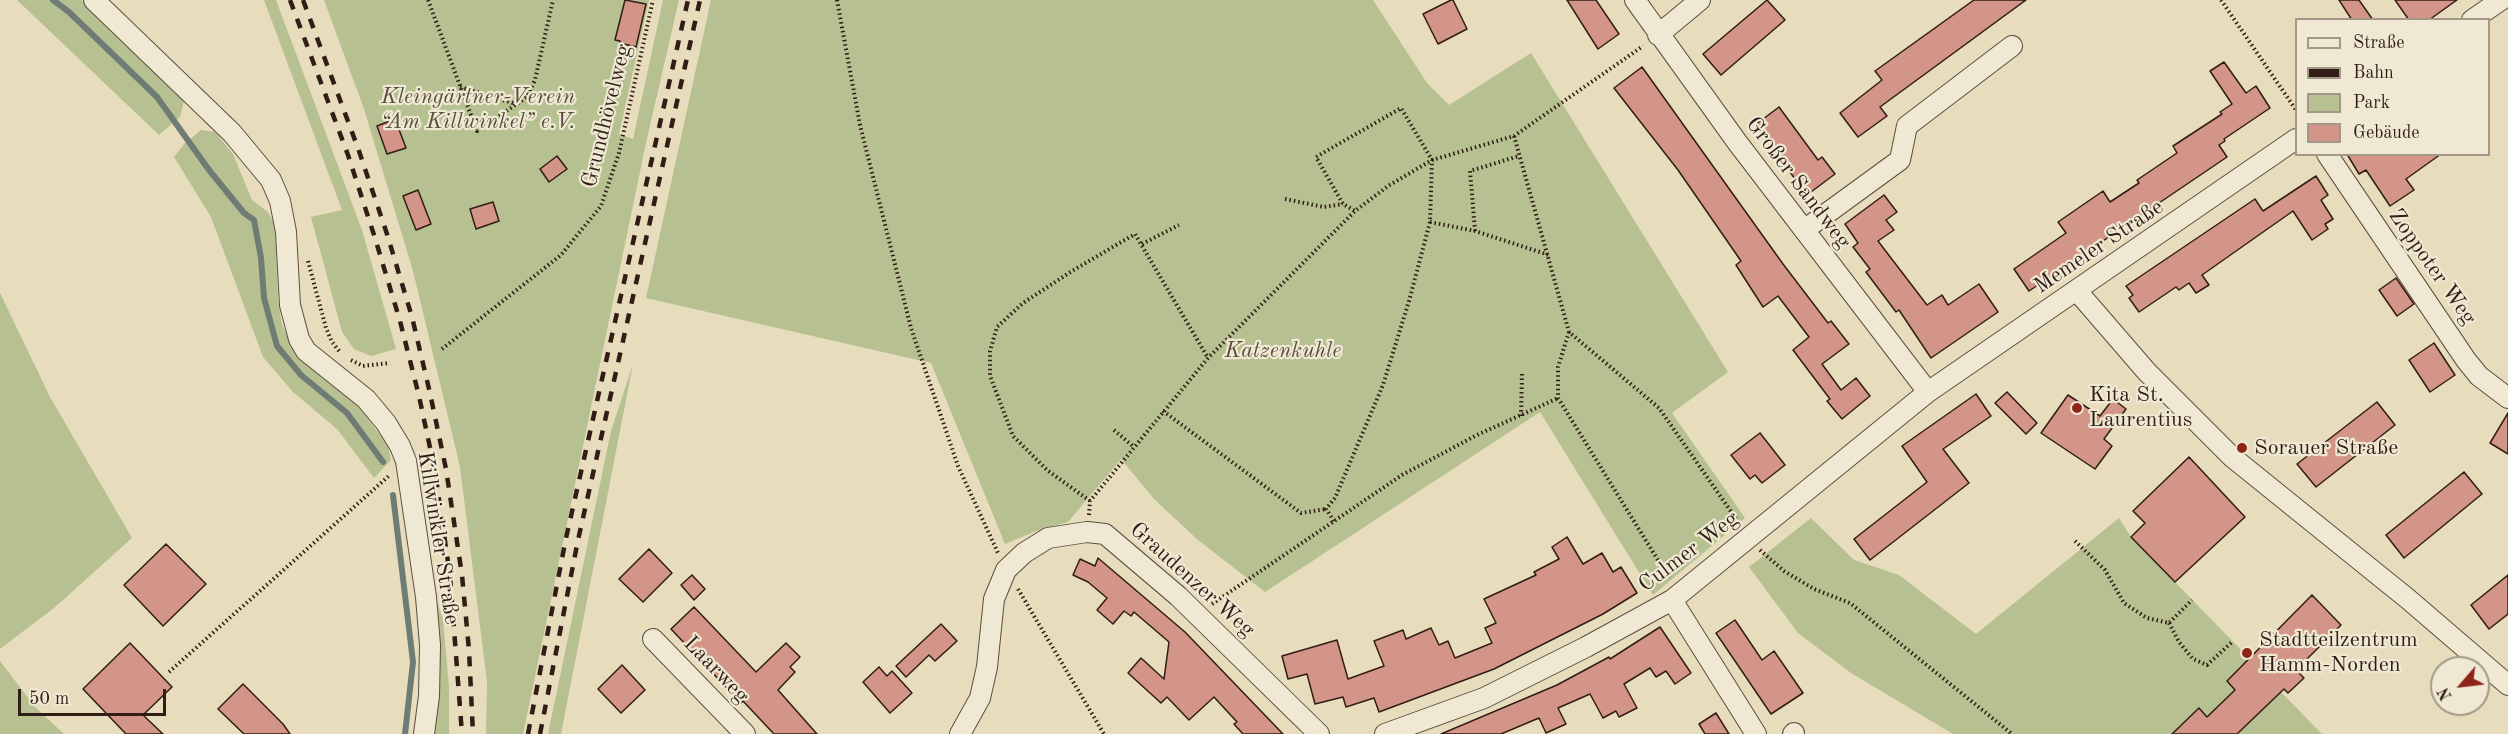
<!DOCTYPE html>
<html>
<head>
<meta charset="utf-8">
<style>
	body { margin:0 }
	#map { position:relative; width:2508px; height:734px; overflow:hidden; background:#e7ddbd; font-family:"Old Standard TT",serif }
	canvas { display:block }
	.legend { position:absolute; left:2295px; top:18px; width:195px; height:138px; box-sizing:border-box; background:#efe9d4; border:2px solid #a39788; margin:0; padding:8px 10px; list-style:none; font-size:18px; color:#311d15 }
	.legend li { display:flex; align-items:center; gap:12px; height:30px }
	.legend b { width:30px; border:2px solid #a39788 }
	.north { position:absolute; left:2430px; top:656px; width:60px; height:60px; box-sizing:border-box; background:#efe9d4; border:2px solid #a39788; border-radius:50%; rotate:242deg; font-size:16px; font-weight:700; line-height:24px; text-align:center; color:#311d15 }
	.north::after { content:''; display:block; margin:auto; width:21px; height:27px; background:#8f2418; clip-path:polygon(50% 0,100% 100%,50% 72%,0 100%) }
	.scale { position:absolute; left:18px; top:689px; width:148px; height:27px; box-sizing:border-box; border:3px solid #311d15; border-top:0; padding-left:8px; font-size:18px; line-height:21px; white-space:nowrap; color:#311d15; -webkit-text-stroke:4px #efe9d4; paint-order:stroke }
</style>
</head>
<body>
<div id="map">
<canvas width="2508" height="734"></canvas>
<ul class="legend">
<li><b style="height:8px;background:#efe9d4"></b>Straße</li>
<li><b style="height:8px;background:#311d15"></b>Bahn</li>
<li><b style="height:16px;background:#b6c090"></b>Park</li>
<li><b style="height:16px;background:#d39587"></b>Gebäude</li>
</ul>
<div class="north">N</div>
<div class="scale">50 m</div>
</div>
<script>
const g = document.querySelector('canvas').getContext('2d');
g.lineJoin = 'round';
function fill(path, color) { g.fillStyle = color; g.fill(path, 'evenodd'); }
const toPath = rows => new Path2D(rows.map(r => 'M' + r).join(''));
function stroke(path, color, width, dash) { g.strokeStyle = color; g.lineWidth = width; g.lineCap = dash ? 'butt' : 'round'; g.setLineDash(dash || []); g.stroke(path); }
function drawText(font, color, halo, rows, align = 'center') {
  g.font = font + ' "Old Standard TT",serif'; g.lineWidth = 4.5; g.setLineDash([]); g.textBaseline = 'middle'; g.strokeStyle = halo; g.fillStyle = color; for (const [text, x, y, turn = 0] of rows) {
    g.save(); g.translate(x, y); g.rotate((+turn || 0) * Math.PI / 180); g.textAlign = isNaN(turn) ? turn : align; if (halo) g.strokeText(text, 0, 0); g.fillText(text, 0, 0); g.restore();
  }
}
fill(toPath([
	[17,0,81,0,184,101,180,117,159,135],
	[264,0,276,0,362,230,396,349,371,356,354,349,342,332,311,217,342,210],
	[324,0,649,0,619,134,633,139,663,0,679,0,646,143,523,734,486,734,487,682,460,467,413,271,364,109],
	[711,0,1373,0,1427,83,1449,105,1531,53,1728,372,1672,413,1745,518,1653,595,1540,412,1265,592,1198,540,1155,500,1121,459,1068,522,1036,531,1005,544,931,363,646,298],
	[201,130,215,132,233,154,252,200,268,212,275,224,278,300,282,325,296,353,356,402,388,446,391,460,374,478,337,429,293,392,263,357,211,217,174,157,184,144],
	[0,293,50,397,132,538,54,608,0,649],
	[633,364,561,734,548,734,611,431],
	[1811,518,1854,560,1899,575,1976,634,2119,518,2131,537,2250,659,2235,690,2207,717,2198,709,2178,728,2183,734,1953,734,1851,673,1798,633,1749,567],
	[436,599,443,619,449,687,449,734,432,734,438,700],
	[0,661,35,707,64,734,0,734],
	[2281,692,2322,734,2237,734]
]), '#b6c090');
stroke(toPath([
	[53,0,69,12,157,97,209,170,244,213,254,220,261,258,264,298,277,346,301,375,347,413,383,462],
	[393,495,413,662,405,734]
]), '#6e7c75', 6);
const building = toPath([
	[625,0,646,4,636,47,620,43,620,41,615,40,625,0],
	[1451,0,1453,0,1467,29,1438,44,1423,14,1451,0],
	[1567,0,1596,0,1619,34,1598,49,1567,0],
	[1767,0,1785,20,1721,75,1703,54,1767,0],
	[1974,0,2026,0,1880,107,1887,116,1858,137,1840,113,1882,80,1875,71,1974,0],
	[2339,0,2359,0,2373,20,2352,20,2339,0],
	[2395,0,2457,0,2429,20,2409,20,2395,0],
	[2224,62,2246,93,2256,86,2270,108,2224,139,2225,141,2219,145,2227,157,2029,291,2014,269,2066,233,2058,222,2103,191,2110,202,2139,183,2137,180,2177,153,2173,146,2222,114,2220,112,2232,104,2210,71,2224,62],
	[1642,67,1783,264,1828,323,1831,321,1849,344,1822,364,1841,390,1856,378,1870,396,1842,419,1827,401,1830,399,1793,350,1809,337,1778,296,1763,307,1736,265,1741,261,1678,170,1614,88,1642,67],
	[1779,107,1818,160,1822,157,1835,174,1807,195,1755,125,1779,107],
	[395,119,406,148,387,154,377,126,395,119],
	[2347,154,2441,154,2406,179,2414,190,2390,206,2366,170,2359,174,2347,154],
	[557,156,567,169,549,182,540,169,557,156],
	[2316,176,2328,195,2321,200,2333,219,2325,224,2328,229,2312,240,2293,211,2202,275,2209,285,2196,293,2189,283,2179,290,2176,287,2139,312,2129,298,2133,295,2126,286,2255,199,2263,211,2316,176],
	[418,190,431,224,416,230,403,196,418,190],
	[1884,195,1897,212,1886,220,1894,230,1878,241,1927,305,1942,295,1948,305,1979,284,1998,312,1931,358,1899,310,1896,312,1866,272,1870,269,1853,247,1858,243,1845,224,1884,195],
	[493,202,499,221,476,229,470,209,493,202],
	[2396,278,2414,304,2397,316,2379,290,2396,278],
	[2434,343,2455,375,2430,392,2409,360,2434,343],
	[2007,392,2037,423,2026,434,1995,403,2007,392],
	[1976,394,1991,416,1943,449,1969,483,1870,560,1854,539,1927,482,1902,446,1976,394],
	[2068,395,2100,416,2113,399,2126,409,2104,439,2112,446,2095,469,2041,433,2068,395],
	[2377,402,2395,425,2316,487,2297,464,2377,402],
	[2508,413,2508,454,2490,443,2508,413],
	[1760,433,1785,465,1762,483,1755,475,1750,479,1731,455,1760,433],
	[2189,457,2245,517,2175,582,2131,537,2145,523,2133,511,2189,457],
	[2464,472,2482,494,2404,558,2386,535,2464,472],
	[1567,537,1583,564,1602,553,1613,572,1621,567,1637,593,1603,614,1494,669,1379,712,1374,698,1346,707,1343,697,1315,704,1307,674,1288,679,1282,656,1337,640,1348,679,1384,666,1374,641,1403,630,1406,639,1431,628,1439,645,1448,641,1455,658,1492,643,1485,628,1496,623,1484,599,1536,575,1534,572,1559,559,1552,547,1567,537],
	[166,544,206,584,163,626,124,585,166,544],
	[649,549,672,573,643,602,619,579,649,549],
	[1098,558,1185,632,1283,734,1243,734,1234,724,1237,722,1214,697,1189,720,1167,697,1161,703,1128,673,1141,658,1164,679,1169,642,1134,612,1131,616,1124,611,1113,624,1097,610,1107,598,1088,582,1073,575,1080,559,1095,566,1098,558],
	[692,575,705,589,694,600,681,585,692,575],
	[2508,575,2508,614,2489,629,2471,605,2508,575],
	[2312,595,2341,625,2296,670,2304,678,2288,693,2284,689,2237,734,2172,734,2199,708,2207,717,2235,690,2227,681,2312,595],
	[694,607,756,672,786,643,800,657,790,667,795,672,778,690,817,734,774,734,743,701,741,703,671,629,694,607],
	[1735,620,1762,660,1774,651,1803,693,1771,714,1716,633,1735,620],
	[941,624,957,641,935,661,929,655,906,677,896,666,941,624],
	[1660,627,1691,673,1675,684,1666,671,1656,677,1650,668,1624,684,1637,708,1619,717,1616,711,1603,718,1590,694,1558,708,1566,724,1546,733,1539,718,1501,734,1441,734,1557,685,1609,657,1610,659,1660,627],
	[130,643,172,687,143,715,163,734,126,734,83,689,130,643],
	[622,665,645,690,621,713,598,689,622,665],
	[879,667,887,676,892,671,912,693,890,713,863,682,879,667],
	[243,684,283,724,290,734,244,734,218,709,243,684],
	[1716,713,1729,734,1705,734,1699,724,1716,713]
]);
fill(building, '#d39587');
stroke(building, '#311d15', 1.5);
const street = toPath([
	[94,0,232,133,271,180,280,201,286,232,290,305,299,339,306,351,366,399,386,423,400,446,406,461,426,597,430,645,429,696,424,734],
	[1635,0,1737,142,1928,392],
	[2472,20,2501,0],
	[1658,35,1700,0],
	[2327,154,2466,360,2479,376,2508,398],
	[1804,230,1900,160,1907,126,2012,46],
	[2077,291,2147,372,2232,457,2408,599,2508,685],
	[1672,600,1756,734],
	[653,639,745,734],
	[960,734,980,698,987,667,994,599,1006,570,1024,553,1048,538,1087,532,1105,534,1178,596,1319,734],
	[1385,734,1484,698,1586,647,1672,600,1928,392,2296,139],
	[1793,734,1794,733]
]);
stroke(street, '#5e4d3f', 22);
stroke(toPath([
	[428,0,477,131,527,97,535,80,553,0],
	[837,0,860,125,911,328,958,466,998,553],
	[2221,0,2296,110],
	[460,87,516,104],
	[1514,136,1569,332,1659,408,1739,523],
	[1285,199,1324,207,1343,204],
	[1430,222,1475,231,1549,255],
	[1475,231,1470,171,1519,156],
	[1142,244,1179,225],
	[308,261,326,328,332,342,340,352],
	[1569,332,1558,367,1558,398,1669,578],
	[442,349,561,255,601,206,619,153,653,0],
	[351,360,363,366,390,363],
	[1163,411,1301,513,1326,509],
	[1521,416,1522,373],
	[1114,430,1134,447],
	[1090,501,1047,470,1013,436,990,376,990,351,997,327,1023,303,1072,271,1135,234,1208,358],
	[1089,515,1090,501,1208,358,1355,211,1388,186,1432,160,1514,136,1643,46],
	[1334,521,1326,509,1335,498,1383,385,1409,301,1430,222,1432,160,1401,108,1316,157,1343,204,1355,211],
	[2075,541,2105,570,2124,603,2147,618,2169,623,2192,600],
	[1760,550,1784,571,1814,589,1850,603,2012,734],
	[1018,589,1104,734],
	[1212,604,1402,475,1475,436,1558,398],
	[2169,623,2179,642,2193,659,2207,665,2232,642],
	[169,672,390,475]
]), '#311d15', 4, [1.5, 3]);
stroke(street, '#efe9d4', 20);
stroke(toPath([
	[290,0,348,155,375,238,400,321,419,396,435,471,450,576,462,734],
	[303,0,359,151,387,234,412,317,430,393,446,469,462,575,469,650,473,734],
	[528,734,566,538,688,0],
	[540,734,578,540,700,0]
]), '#311d15', 4.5, [10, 10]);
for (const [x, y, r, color] of [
	[2077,408,6,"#8f2418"],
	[2242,448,6,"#8f2418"],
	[2247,653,6,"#8f2418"]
]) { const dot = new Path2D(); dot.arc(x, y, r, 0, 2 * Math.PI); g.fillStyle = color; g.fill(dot); stroke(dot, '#efe9d4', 2); }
drawText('italic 22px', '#594e3a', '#efe9d4', [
	["Kleingärtner-Verein",478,97],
	["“Am Killwinkel” e.V.",478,122],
	["Katzenkuhle",1283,351]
]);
drawText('22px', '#311d15', '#efe9d4', [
	["Grundhövelweg",607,116,-76],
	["Großer Sandweg",1798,183,53],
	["Memeler Straße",2099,247,-34],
	["Zoppoter Weg",2432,267,55],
	["Killwinkler Straße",438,538,81],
	["Culmer Weg",1689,552,-37],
	["Graudenzer Weg",1192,580,42],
	["Laarweg",716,670,46]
]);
drawText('22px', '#311d15', '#efe9d4', [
	["Kita St.",2089,395],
	["Laurentius",2089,420],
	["Sorauer Straße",2254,448],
	["Stadtteilzentrum",2259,640],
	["Hamm-Norden",2259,665]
], 'left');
</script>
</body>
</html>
